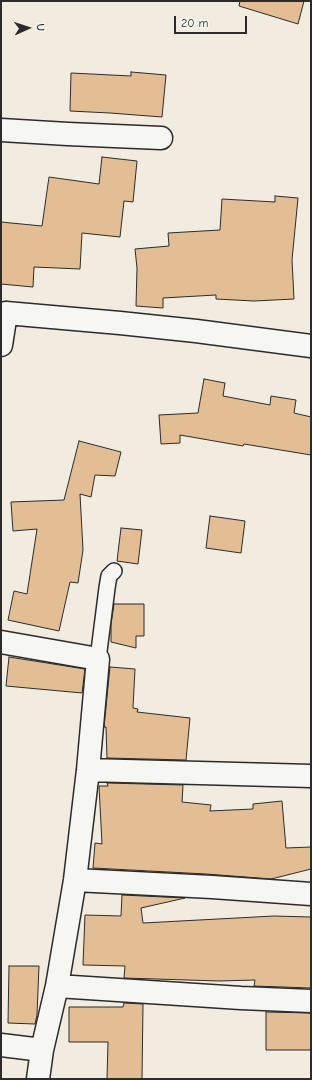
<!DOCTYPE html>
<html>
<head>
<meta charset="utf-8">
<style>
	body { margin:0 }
	#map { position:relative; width:312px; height:1080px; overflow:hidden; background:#f2ebdf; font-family:"Comic Neue",sans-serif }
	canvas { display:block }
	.frame { position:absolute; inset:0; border:2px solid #2b2b2b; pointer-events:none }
	.north { position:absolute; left:8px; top:8px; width:40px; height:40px; -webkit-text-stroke:3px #f6f6f2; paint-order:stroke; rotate:87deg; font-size:11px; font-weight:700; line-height:16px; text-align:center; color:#2b2b2b }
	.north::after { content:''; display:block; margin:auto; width:14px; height:18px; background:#2b2b2b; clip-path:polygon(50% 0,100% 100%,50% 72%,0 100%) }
	.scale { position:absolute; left:174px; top:16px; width:73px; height:18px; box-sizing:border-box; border:2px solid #2b2b2b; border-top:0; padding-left:5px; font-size:12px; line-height:14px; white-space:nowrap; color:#2b2b2b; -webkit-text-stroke:3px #f6f6f2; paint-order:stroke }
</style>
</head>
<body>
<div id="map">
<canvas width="312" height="1080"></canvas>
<div class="frame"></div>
<div class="north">U</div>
<div class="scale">20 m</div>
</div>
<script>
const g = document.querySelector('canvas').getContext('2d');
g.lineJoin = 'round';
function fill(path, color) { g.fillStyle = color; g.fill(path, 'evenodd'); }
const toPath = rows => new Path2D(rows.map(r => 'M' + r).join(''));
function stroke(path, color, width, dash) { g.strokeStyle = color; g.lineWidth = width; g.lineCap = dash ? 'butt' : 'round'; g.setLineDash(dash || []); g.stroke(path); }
const building = toPath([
	[240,1,304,1,298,24,239,6,240,1],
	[131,72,166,75,162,117,110,113,70,111,71,73,131,76,131,72],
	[102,157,137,161,133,202,124,201,120,237,82,233,80,269,34,267,33,287,1,284,1,222,42,226,49,177,99,184,102,157],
	[275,196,298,198,292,260,294,299,254,301,216,299,216,295,163,298,163,308,136,306,137,268,135,249,169,246,168,233,220,230,222,199,275,202,275,196],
	[204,379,225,383,223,396,270,405,271,396,296,400,294,413,311,417,311,455,244,444,243,446,180,435,180,443,161,444,159,415,198,413,204,379],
	[79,441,121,452,115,476,95,475,91,497,80,494,83,550,78,583,70,582,59,631,8,620,14,591,27,594,37,529,13,531,11,502,64,500,79,441],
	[210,516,245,521,241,553,206,548,210,516],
	[121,528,142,530,138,564,117,561,121,528],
	[114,604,144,604,144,636,136,636,136,648,111,642,111,624,114,604],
	[9,657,85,669,82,693,6,686,9,657],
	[110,667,135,669,133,708,138,709,137,712,190,718,186,760,107,758,106,727,104,727,110,667],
	[107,783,183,785,182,802,211,805,210,811,253,809,253,804,282,801,286,848,311,847,311,869,271,879,206,874,93,868,95,843,102,844,99,786,108,786,107,783],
	[122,895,185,898,141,908,143,923,274,916,311,917,311,988,254,986,255,980,219,981,124,978,125,966,83,965,85,915,121,916,122,895],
	[9,966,39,966,37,1015,35,1024,8,1023,9,966],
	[124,1003,143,1004,142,1079,107,1079,108,1042,69,1042,69,1007,123,1007,124,1003],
	[266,1012,311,1013,311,1050,266,1050,266,1012]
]);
fill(building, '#e3bd94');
stroke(building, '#2b2b2b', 1);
const lane = toPath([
	[98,659,107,588,109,576,114,571]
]);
const street = toPath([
	[1,130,68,134,161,138],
	[1,314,6,313,120,323,196,331,311,346],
	[1,345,6,313],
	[1,642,98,659,88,770,75,880,57,986,42,1050,38,1079],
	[88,770,311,776],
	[75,880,212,887,311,894],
	[57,986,241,998,311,1001],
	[1,1045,42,1050]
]);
stroke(lane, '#2b2b2b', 18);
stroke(street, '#2b2b2b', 25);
stroke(lane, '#f6f6f2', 15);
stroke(street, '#f6f6f2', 22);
</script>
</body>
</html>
